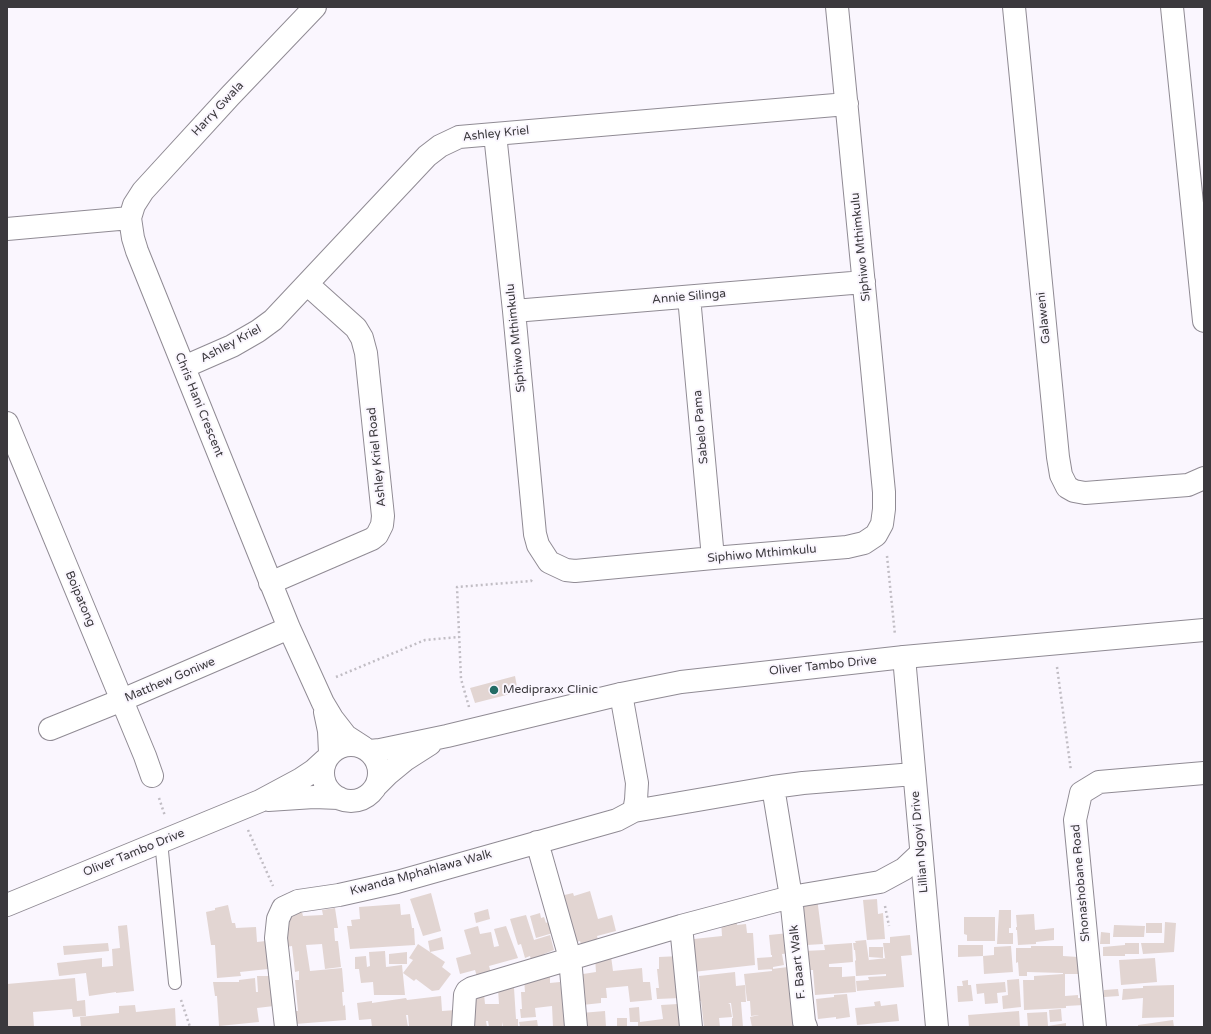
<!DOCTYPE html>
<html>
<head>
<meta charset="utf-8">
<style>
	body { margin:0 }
	#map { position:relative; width:1211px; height:1034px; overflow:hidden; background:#faf6fe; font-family:"Varela Round",sans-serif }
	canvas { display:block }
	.frame { position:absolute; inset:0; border:8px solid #3b393d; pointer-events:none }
</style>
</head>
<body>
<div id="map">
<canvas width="1211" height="1034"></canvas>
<div class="frame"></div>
</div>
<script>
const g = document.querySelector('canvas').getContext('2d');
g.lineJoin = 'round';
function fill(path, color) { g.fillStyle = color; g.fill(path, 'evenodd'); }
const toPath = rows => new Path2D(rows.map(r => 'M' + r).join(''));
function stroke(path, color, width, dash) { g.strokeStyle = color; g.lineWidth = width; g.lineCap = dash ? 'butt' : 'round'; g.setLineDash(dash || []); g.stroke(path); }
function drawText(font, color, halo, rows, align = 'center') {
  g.font = font + ' "Varela Round",sans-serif'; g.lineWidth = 4; g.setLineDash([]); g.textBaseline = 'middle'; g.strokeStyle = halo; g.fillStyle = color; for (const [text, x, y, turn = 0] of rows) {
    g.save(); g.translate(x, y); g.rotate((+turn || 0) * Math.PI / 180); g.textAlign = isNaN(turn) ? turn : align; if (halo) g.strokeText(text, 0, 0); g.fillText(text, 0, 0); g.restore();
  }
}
fill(toPath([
	[515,676,518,692,475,703,470,688],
	[590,891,598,919,612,915,616,931,597,936,599,943,582,948,580,941,573,943,556,897,573,893,574,896],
	[431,893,441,931,423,936,410,899],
	[817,898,823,944,807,945,803,906],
	[877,899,878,914,883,913,885,939,867,940,863,900],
	[400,904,401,915,410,914,412,928,414,928,415,945,350,949,347,926,352,926,351,920,360,919,359,907],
	[228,905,232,923,235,923,236,928,256,927,257,942,266,941,268,969,240,972,241,976,217,978,215,945,211,945,206,912,215,910,215,908],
	[335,908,338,928,334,928,335,941,338,941,341,967,325,969,322,944,306,945,310,971,342,968,344,992,342,992,343,1006,345,1005,346,1020,295,1024,294,1011,298,1011,295,980,299,980,299,971,295,972,292,946,286,947,284,919,302,912,303,916,323,915,322,910],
	[488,909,490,919,476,923,474,913],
	[999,910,1011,910,1011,928,1009,928,1009,933,1013,933,1013,944,997,944],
	[540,913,541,918,544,917,546,923,550,921,553,933,536,938,530,916],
	[1034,914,1035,930,1054,928,1054,940,1036,942,1036,944,1018,945,1017,930,1016,930,1016,927,1017,927,1016,915],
	[526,915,534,940,550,935,554,950,544,954,546,960,532,964,530,956,525,958,521,944,518,945,510,919],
	[736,916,737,925,746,924,747,933,753,933,755,965,693,972,690,942,694,941,694,939,722,936,721,920],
	[964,917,995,917,995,941,967,941,967,935,964,934],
	[1165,922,1176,923,1174,952,1143,954,1141,943,1164,943],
	[1146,923,1162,923,1162,933,1146,933],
	[127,925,134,991,116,993,116,992,89,996,86,973,59,976,57,963,102,958,102,967,113,966,112,949,120,948,118,926],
	[1114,925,1145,926,1144,937,1113,937],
	[478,926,480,934,491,932,494,947,499,946,494,929,506,926,518,958,489,966,492,976,478,980,475,970,460,974,456,958,471,954,464,930],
	[1101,932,1110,933,1110,944,1100,944],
	[789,933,791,953,782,954,784,965,773,967,773,969,758,970,757,958,772,957,772,955,771,955,769,935],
	[910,935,912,955,901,956,904,987,857,991,856,981,869,980,868,977,886,976,886,974,856,976,855,961,856,960,855,950,854,950,853,943,856,943,855,941,866,940,869,961,869,960,887,958,885,958,883,943,890,943,890,937],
	[442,937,444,949,430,952,428,941],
	[108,943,109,951,64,955,63,946],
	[852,943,853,962,829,964,829,967,842,967,842,977,855,976,856,992,815,995,813,970,807,970,804,951,825,950,824,945],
	[1125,943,1139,943,1139,954,1125,954,1125,956,1103,956,1103,947,1125,945],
	[418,944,445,962,442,967,451,974,439,990,432,991,416,979,414,981,403,973,413,960,409,958],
	[958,945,983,945,983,956,958,957],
	[1011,946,1013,972,984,974,983,956,994,955,994,947],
	[1031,946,1063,946,1063,956,1078,957,1079,974,1065,974,1065,996,1078,995,1078,998,1084,998,1084,1005,1066,1006,1066,1008,1024,1010,1023,980,1034,980,1034,976,1063,974,1063,973,1027,972,1027,976,1019,976,1018,962,1016,963,1016,948,1031,948],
	[869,947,883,947,883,958,869,957],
	[385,951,386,967,402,965,405,995,374,995,373,982,361,983,359,969,355,969,355,957,366,956,367,967,370,966,369,952],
	[407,952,407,964,389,964,389,954],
	[611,956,613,971,642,968,643,982,650,982,652,1000,630,1002,628,986,606,988,607,998,601,998,601,1003,582,1005,580,989,584,989,583,974,596,972,595,958],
	[680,956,680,998,657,999,656,988,659,988,657,969,659,969,659,957],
	[1155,958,1157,982,1121,985,1119,960],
	[788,967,794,1027,752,1027,750,1017,759,1015,751,1016,750,1001,747,1001,744,974,772,971,772,969],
	[735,972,736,986,745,985,746,1002,741,1002,743,1027,732,1027,732,1018,733,1018,731,1003,728,1003,730,1004,732,1017,719,1018,720,1027,704,1027,701,1001,697,1001,694,991,700,991,699,976],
	[550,974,550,983,560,982,561,989,565,989,568,1027,553,1027,552,1006,535,1008,536,1017,521,1018,520,1009,522,1009,521,992,525,992,524,979],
	[257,976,270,976,274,1006,257,1008,259,1022,219,1026,217,996,215,996,213,982,239,982,239,980,255,978,256,992,258,992],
	[75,978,77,1001,85,1000,86,1016,73,1017,72,1009,33,1012,34,1027,7,1027,7,984],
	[1019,979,1021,1007,1003,1009,1002,996,1008,995,1007,980],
	[968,980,968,985,971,985,973,1001,958,1002,957,986,963,986,962,981],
	[1005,982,1006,992,997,993,998,1003,985,1004,984,993,977,994,976,984],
	[1174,985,1174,1017,1142,1018,1143,998,1122,1000,1123,989,1143,988,1143,986],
	[514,988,516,1019,518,1019,518,1027,503,1027,502,1022,502,1027,489,1027,488,1021,486,1021,487,1027,472,1027,474,994,484,994,485,1004,499,1004,498,989],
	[1118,989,1119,996,1104,997,1104,990],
	[847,994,850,1017,836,1019,836,1017,818,1019,816,999,834,997,834,995],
	[441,996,442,1011,456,1010,454,1027,409,1027,408,1015,406,1015,408,1027,372,1027,371,1019,359,1020,357,1003,372,1001,372,1003,406,998,407,1000],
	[880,1001,881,1006,897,1004,899,1021,857,1025,855,1008,875,1006,874,1002],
	[678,1004,683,1023,679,1023,680,1027,638,1027,638,1022,630,1022,629,1008,639,1007,640,1022,663,1019,661,1005],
	[135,1005,136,1012,175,1008,176,1027,81,1027,80,1017,119,1013,119,1006],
	[1061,1009,1062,1021,1050,1022,1049,1010],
	[605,1011,606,1027,582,1027,581,1013],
	[1019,1011,1020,1027,969,1027,968,1015],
	[1047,1012,1048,1026,1066,1023,1066,1027,1028,1027,1027,1013],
	[617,1018,627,1018,627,1027,617,1027],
	[537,1020,538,1027,520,1027,519,1022],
	[1173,1020,1174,1027,1138,1027,1138,1025]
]), '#e2d5d2');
const service = toPath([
	[161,841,175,983]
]);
const minor = toPath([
	[315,7,230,96,143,191,134,205,130,218,133,238,137,251,289,628,323,703,332,718,346,736,363,747],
	[1014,7,1058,457,1061,475,1067,487,1074,491,1085,493,1188,485,1204,478],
	[1172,7,1204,321],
	[495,134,514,311,535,534,538,545,549,562,566,570,575,571,713,558,847,547,864,543,876,535,882,524,884,509,884,492,837,7],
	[7,229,130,218],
	[689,297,713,558],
	[514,311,864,282],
	[184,367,232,346,258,331,273,320,427,156,440,146,459,137,847,104],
	[7,423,145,756,152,776],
	[270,583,372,539,377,535,382,525,383,516,366,353,362,338,356,328,307,284],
	[904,657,937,1027],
	[325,712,329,731,330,753],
	[50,729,122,700,289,628],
	[773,787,803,783,914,774],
	[634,811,773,787,791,897,804,1022,806,1027],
	[537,842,570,958,576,1027],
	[681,926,691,1027],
	[286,1027,276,938,278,919,283,908,298,901,339,895,397,882,617,820,634,811,636,800,637,783,621,694],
	[463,1027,465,995,467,991,472,988,681,926,764,904,791,897,880,882,904,869,921,853],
	[1095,1027,1075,820,1081,793,1099,782,1204,773]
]);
const tertiary = toPath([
	'323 773a28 28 0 1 1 56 0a28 28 0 1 1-56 0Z',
	[369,751,380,750,447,736,621,694,681,682,904,657,1204,630],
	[377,785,388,774,405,760,430,744],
	[268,800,314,797,339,798],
	[7,905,260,801,301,779,313,771,325,760]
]);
stroke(service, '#908b94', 14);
stroke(minor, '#908b94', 24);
stroke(tertiary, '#908b94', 24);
stroke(toPath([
	[887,556,895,635],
	[1057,667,1071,771],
	[336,677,425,640,459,637],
	[469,707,461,679,457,587,531,581,533,578],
	[159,798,165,816],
	[248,830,273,886],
	[885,906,889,926],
	[181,1000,190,1027]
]), '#c1bdc4', 2.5, [2, 3]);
stroke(service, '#fff', 12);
stroke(minor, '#fff', 22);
stroke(tertiary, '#fff', 22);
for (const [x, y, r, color] of [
	[494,690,5,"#226c65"]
]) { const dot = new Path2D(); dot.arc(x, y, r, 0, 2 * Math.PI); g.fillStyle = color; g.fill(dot); stroke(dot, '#faf6fe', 1.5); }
drawText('12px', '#3b393d', '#faf6fe', [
	["Harry Gwala",218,109,-47],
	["Ashley Kriel",496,134,-6],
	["Siphiwo Mthimkulu",861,247,-96],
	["Annie Silinga",689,297,-5],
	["Galaweni",1044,318,-96],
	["Siphiwo Mthimkulu",516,338,-96],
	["Ashley Kriel",231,344,-28],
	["Chris Hani Crescent",199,405,68],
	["Sabelo Pama",701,427,-95],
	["Ashley Kriel Road",377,457,-96],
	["Siphiwo Mthimkulu",762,554,-5],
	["Boipatong",80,599,67],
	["Oliver Tambo Drive",823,666,-6],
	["Matthew Goniwe",170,680,-23],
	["Lillian Ngoyi Drive",920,842,-95],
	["Oliver Tambo Drive",134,853,-22],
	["Kwanda Mphahlawa Walk",421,873,-15],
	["Shonashobane Road",1081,883,-95],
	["F. Baart Walk",798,962,-96]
]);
drawText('12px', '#3b393d', '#faf6fe', [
	["Medipraxx Clinic",503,690]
], 'left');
</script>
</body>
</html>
